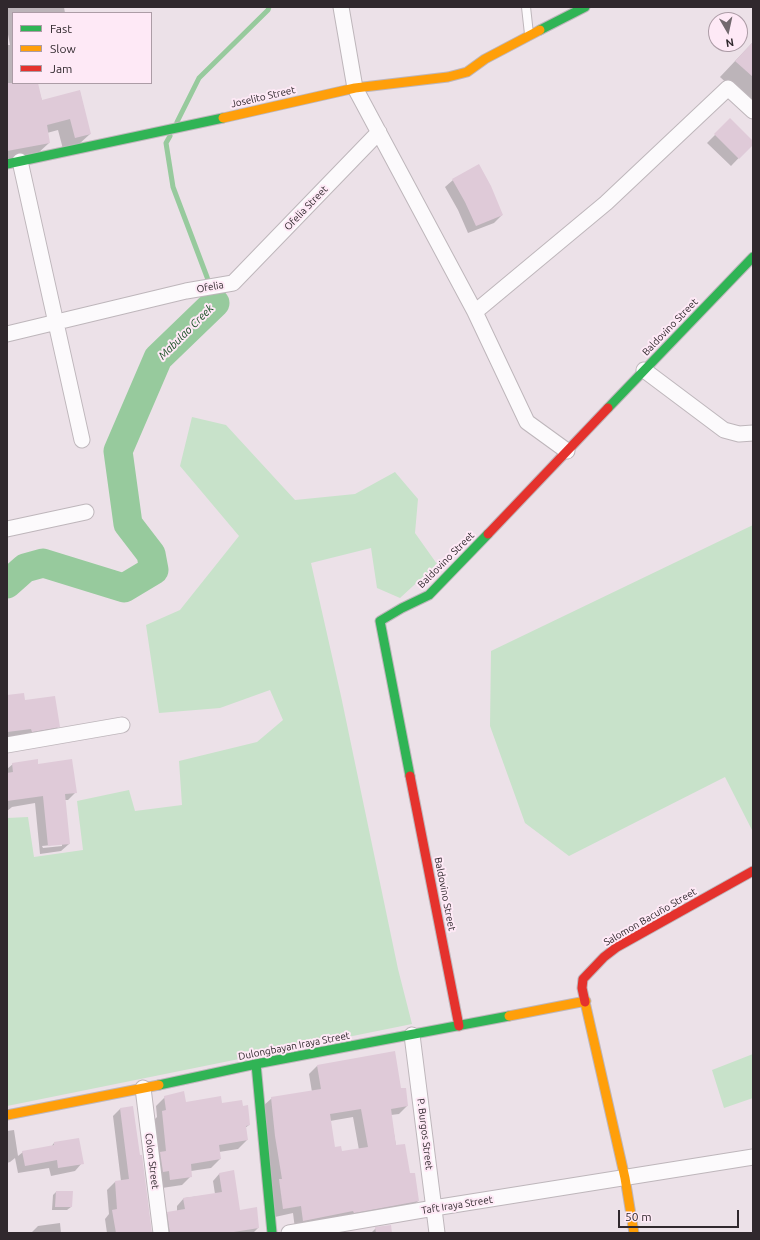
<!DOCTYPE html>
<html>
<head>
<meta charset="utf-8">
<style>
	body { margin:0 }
	#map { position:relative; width:760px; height:1240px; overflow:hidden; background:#ece1e8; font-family:Ubuntu,sans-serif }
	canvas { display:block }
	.frame { position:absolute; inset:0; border:8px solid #30282d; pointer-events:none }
	.legend { position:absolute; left:12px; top:12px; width:140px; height:72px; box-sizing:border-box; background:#fee9f6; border:1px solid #ac9ca6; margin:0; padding:5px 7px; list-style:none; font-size:12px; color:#30282d }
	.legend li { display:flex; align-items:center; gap:8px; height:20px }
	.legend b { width:20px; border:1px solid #ac9ca6 }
	.north { position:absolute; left:708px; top:12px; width:40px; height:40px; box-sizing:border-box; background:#fee9f6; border:1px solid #ac9ca6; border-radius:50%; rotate:171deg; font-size:11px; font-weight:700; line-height:16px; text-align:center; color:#30282d }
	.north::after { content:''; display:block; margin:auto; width:14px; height:18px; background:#72696e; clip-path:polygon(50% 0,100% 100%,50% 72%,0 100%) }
	.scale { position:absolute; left:618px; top:1210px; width:121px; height:18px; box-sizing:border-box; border:2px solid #30282d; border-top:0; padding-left:5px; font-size:12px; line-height:14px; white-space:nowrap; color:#30282d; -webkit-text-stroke:3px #fee9f6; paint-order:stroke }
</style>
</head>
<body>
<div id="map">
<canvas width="760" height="1240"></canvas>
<div class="frame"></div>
<ul class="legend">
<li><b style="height:5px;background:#30b455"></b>Fast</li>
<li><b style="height:5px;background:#ff9f0a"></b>Slow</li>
<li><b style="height:5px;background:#e5322d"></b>Jam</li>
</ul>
<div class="north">N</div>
<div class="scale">50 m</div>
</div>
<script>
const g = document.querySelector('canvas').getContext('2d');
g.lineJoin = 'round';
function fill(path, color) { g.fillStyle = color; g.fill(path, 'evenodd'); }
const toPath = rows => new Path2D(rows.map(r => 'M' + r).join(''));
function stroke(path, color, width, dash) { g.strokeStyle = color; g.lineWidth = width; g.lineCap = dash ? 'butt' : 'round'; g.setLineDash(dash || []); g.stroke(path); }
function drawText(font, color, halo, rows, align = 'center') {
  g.font = font + ' Ubuntu,sans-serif'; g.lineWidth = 4; g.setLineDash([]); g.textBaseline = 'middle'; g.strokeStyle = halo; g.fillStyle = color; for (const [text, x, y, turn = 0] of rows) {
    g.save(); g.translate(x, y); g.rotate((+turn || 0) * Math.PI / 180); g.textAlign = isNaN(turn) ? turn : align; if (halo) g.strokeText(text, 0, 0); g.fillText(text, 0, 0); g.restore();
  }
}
fill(toPath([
	[192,417,226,425,295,500,355,494,395,472,418,499,415,533,437,564,400,598,377,588,371,548,311,563,341,696,398,969,412,1024,7,1106,7,818,28,817,34,857,83,850,77,801,129,790,135,811,182,805,179,761,257,742,283,720,270,690,220,708,159,713,146,625,180,610,239,536,180,466],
	[753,525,753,832,725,777,569,856,525,823,490,726,491,651],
	[753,1054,753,1098,724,1108,712,1070]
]), '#c8e2ca');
fill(toPath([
	[7,7,64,7,65,13,13,13,13,83,37,83,42,101,80,92,90,134,78,145,63,149,58,130,47,133,49,143,37,154,7,160,7,39,8,45,10,45,7,29],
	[753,42,753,107,720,77],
	[730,120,753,143,731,166,707,143],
	[453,180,502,215,494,223,468,233,458,210,445,187],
	[7,696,24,701,59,726,51,734,7,738],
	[13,764,38,765,76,792,68,800,65,800,69,844,61,851,40,854,35,803,12,807,7,811,7,769],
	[62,844,62,846,43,848,42,846],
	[317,1066,400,1090,407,1106,399,1114,391,1115,396,1146,409,1175,418,1201,410,1209,295,1229,293,1213,275,1217,263,1106,272,1098,312,1092,309,1074],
	[353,1117,359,1150,342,1152,334,1148,330,1121],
	[165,1097,185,1103,221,1104,249,1125,245,1128,247,1140,238,1149,219,1152,220,1159,211,1168,191,1171,191,1176,182,1185,162,1188,153,1121,157,1117,156,1106],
	[121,1108,151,1233,107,1233,105,1219,109,1214,107,1190,115,1182,121,1181,113,1116],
	[14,1130,18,1156,23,1152,51,1147,54,1143,82,1163,75,1171,51,1176,49,1168,18,1173,15,1158,10,1162,7,1163,7,1131],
	[220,1173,239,1211,258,1228,253,1233,162,1233,161,1220,168,1213,177,1211,177,1206,184,1198,215,1194,213,1181],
	[56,1192,71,1207,67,1210,52,1210,53,1195],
	[60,1223,61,1233,31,1233,38,1226],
	[376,1228,391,1233,371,1233]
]), '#0003');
stroke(toPath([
	[177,122,199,78,268,10,269,7],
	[170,136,166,143,173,187,207,277,215,303]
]), '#97ca9d', 5);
stroke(toPath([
	[7,584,25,568,43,563,124,588,154,570,151,554,128,524,118,451,158,358,215,303]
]), '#97ca9d', 29);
fill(toPath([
	[753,42,753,77,735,61],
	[7,83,38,83,42,100,80,90,91,134,75,138,70,119,47,125,50,143,7,151],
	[730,118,753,141,753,145,739,159,714,134],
	[479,164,491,186,503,215,476,226,465,202,452,179],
	[24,693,25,700,55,696,60,727,32,732,31,729,7,732,7,695],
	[38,759,38,764,72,759,77,793,65,794,70,844,48,846,43,796,7,801,7,773,13,772,12,763],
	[395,1051,401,1088,406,1088,408,1106,391,1109,396,1145,405,1144,410,1173,415,1173,419,1201,354,1213,353,1211,303,1221,301,1206,283,1209,279,1179,282,1179,275,1136,271,1097,321,1089,317,1065],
	[361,1109,368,1147,342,1151,341,1146,335,1147,330,1114],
	[184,1091,186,1102,221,1096,222,1103,242,1100,243,1106,248,1105,250,1125,246,1126,248,1140,219,1145,221,1159,191,1164,192,1177,170,1180,169,1171,163,1172,160,1152,166,1151,162,1111,166,1110,164,1096],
	[133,1106,140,1155,142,1155,152,1233,116,1233,112,1210,117,1209,115,1181,129,1179,120,1108],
	[79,1138,84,1164,58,1168,57,1160,25,1166,22,1151,54,1145,54,1142],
	[234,1170,240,1210,257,1207,259,1228,227,1233,170,1233,167,1212,185,1209,183,1198,222,1192,219,1173],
	[56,1191,73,1191,72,1207,55,1207],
	[391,1225,392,1233,376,1233,375,1227]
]), '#dfcad8');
const lane = toPath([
	[526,7,529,34]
]);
const street = toPath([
	[341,7,355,88,475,312,527,422,567,451],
	[20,161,82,440],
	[475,312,606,203,728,88,753,111],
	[7,334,186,291,233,283,379,132],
	[644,370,724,430,739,434,753,433],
	[7,529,86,512],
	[7,745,122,725],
	[412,1035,437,1233],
	[143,1088,161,1233],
	[289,1233,434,1208,753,1157]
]);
const fast = toPath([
	[540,30,585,7],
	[7,164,223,118],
	[608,408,753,257],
	[410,776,380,621,402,608,429,595,488,534],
	[256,1064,272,1233],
	[159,1085,256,1064,509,1016]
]);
const slow = toPath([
	[223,118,355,88,448,77,467,72,485,59,540,30],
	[585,1002,625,1178,634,1233],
	[509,1016,586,1001],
	[7,1115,159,1085]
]);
const jam = toPath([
	[488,534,608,408],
	[410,776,459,1026],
	[585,1002,582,988,583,979,604,957,617,947,753,871]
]);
stroke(lane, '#beb6bb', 10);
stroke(street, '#beb6bb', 17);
stroke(fast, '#beb6bb', 11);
stroke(slow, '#beb6bb', 11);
stroke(jam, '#beb6bb', 11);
stroke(lane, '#fcfafc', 8);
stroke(street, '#fcfafc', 15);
stroke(fast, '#30b455', 9);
stroke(slow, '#ff9f0a', 9);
stroke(jam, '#e5322d', 9);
drawText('10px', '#30282d', '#fee9f6', [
	["Joselito Street",263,97,-13],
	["Ofelia Street",306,208,-46],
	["Ofelia",210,287,-10],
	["Baldovino Street",670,327,-46],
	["Baldovino Street",446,560,-45],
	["Baldovino Street",445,894,79],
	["Salomon Bacuño Street",650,917,-30],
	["Dulongbayan Iraya Street",294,1046,-11],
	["P. Burgos Street",425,1134,83],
	["Colon Street",152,1161,83],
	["Taft Iraya Street",457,1205,-9]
]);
drawText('italic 11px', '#174e23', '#fee9f6', [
	["Mabulao Creek",186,332,-45]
]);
</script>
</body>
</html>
